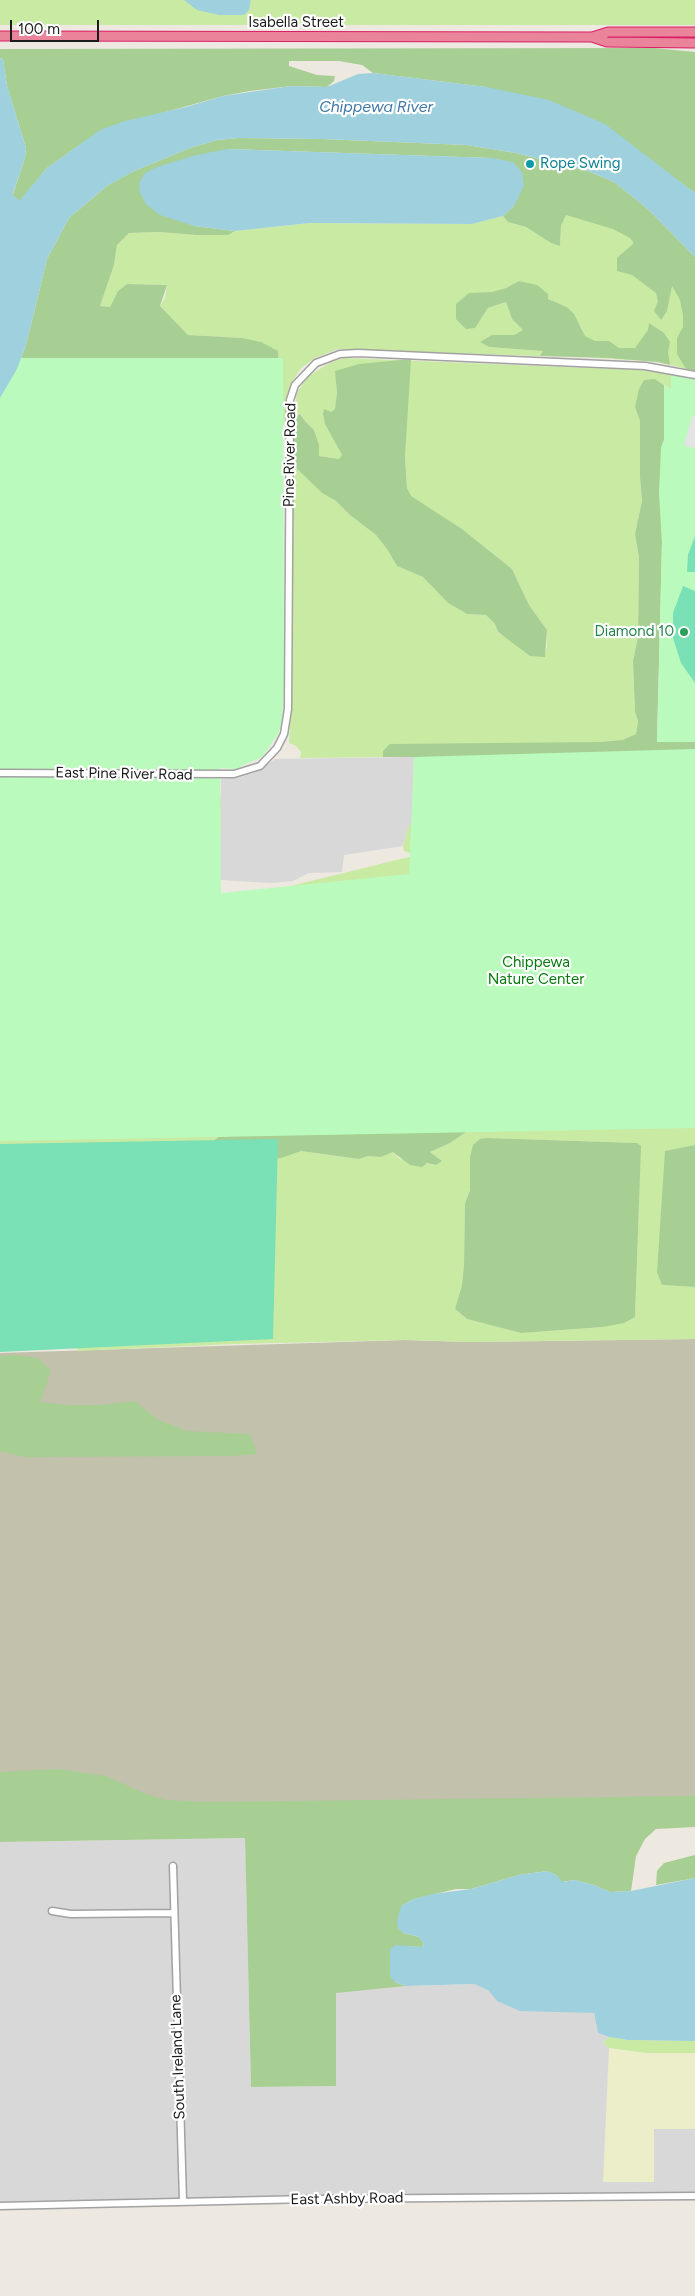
<!DOCTYPE html>
<html>
<head>
<meta charset="utf-8">
<style>
	body { margin:0 }
	#map { position:relative; width:695px; height:2296px; overflow:hidden; background:#ede9e0; font-family:Figtree,sans-serif }
	canvas { display:block }
	.scale { position:absolute; left:10px; top:20px; width:89px; height:22px; box-sizing:border-box; border:2px solid #1b1b1b; border-top:0; padding-left:6px; font-size:15px; line-height:18px; white-space:nowrap; color:#1b1b1b; -webkit-text-stroke:4px #fff; paint-order:stroke }
</style>
</head>
<body>
<div id="map">
<canvas width="695" height="2296"></canvas>
<div class="scale">100 m</div>
</div>
<script>
const g = document.querySelector('canvas').getContext('2d');
g.lineJoin = 'round';
function fill(path, color) { g.fillStyle = color; g.fill(path, 'evenodd'); }
const toPath = rows => new Path2D(rows.map(r => 'M' + r).join(''));
function stroke(path, color, width, dash) { g.strokeStyle = color; g.lineWidth = width; g.lineCap = dash ? 'butt' : 'round'; g.setLineDash(dash || []); g.stroke(path); }
function drawText(font, color, halo, rows, align = 'center') {
  g.font = font + ' Figtree,sans-serif'; g.lineWidth = 4.5; g.setLineDash([]); g.textBaseline = 'middle'; g.strokeStyle = halo; g.fillStyle = color; for (const [text, x, y, turn = 0] of rows) {
    g.save(); g.translate(x, y); g.rotate((+turn || 0) * Math.PI / 180); g.textAlign = isNaN(turn) ? turn : align; if (halo) g.strokeText(text, 0, 0); g.fillText(text, 0, 0); g.restore();
  }
}
fill(toPath([
	[414,757,412,824,409,826,403,846,344,855,342,872,309,873,293,881,271,883,220,880,221,779,237,778,257,772,275,759],
	[245,1838,251,2087,336,2086,336,1992,406,1986,474,1984,488,1990,497,2001,594,2013,598,2033,609,2037,603,2043,609,2048,654,2129,695,2129,695,2192,221,2197,0,2203,0,1842]
]), '#d9d8d8');
fill(toPath([
	[695,1339,695,1806,0,1807,0,1353,405,1340,470,1342]
]), '#c2c1ac');
fill(toPath([
	[609,2048,647,2053,695,2053,695,2129,654,2129,654,2182,603,2182]
]), '#eceeca');
fill(toPath([
	[0,0,695,0,695,25,0,25],
	[566,215,587,221,670,233,695,257,695,371,658,362,586,357,584,336,581,327,567,307,548,299,519,281,506,288,492,292,469,294,479,322,488,308,506,302,512,319,523,330,514,335,492,335,481,342,489,347,543,351,540,356,338,349,315,358,301,368,292,382,287,397,284,426,242,338,188,335,160,306,165,298,167,285,127,284,118,291,110,307,100,306,114,265,117,245,129,233,159,232,196,235,228,235,235,231,310,223,472,224,503,216,508,222,526,227,551,243,560,246,561,226],
	[344,358,638,370,671,374,671,389,655,379,635,407,640,421,640,477,642,501,635,534,639,558,638,637,633,661,635,712,638,721,636,734,622,740,600,742,383,751,383,757,300,758,301,752,296,746,289,743,292,693,293,465,322,493,336,501,350,515,376,535,387,549,397,566,423,577,448,603,467,614,486,615,495,624,498,633,544,657,547,647,547,630,529,605,512,569,462,529,410,496,407,488,405,457,406,415,336,371,337,400,335,409,331,412,332,436,342,456,339,459,319,456,319,445,314,430,305,421,301,414,293,419,297,393,307,377,331,362],
	[695,757,695,1145,692,1145,662,1285,695,1287,695,1339,470,1342,405,1340,235,1344,77,1351,77,1302,0,1197,0,816,221,798,220,880,213,905,417,855,404,851,403,846,409,826,415,820,437,775,364,1120,289,1157,301,1151,359,1159,368,1156,381,1157,393,1152,400,1159,436,1165,441,1160,430,1152,450,1143,472,1128],
	[487,1138,637,1143,639,1203,635,1317,603,1327,521,1333,467,1319,455,1309,462,1285,464,1265,465,1203],
	[609,2037,628,2040,695,2041,695,2053,647,2053,609,2048,603,2043]
]), '#c9eaa3');
fill(toPath([
	[654,48,695,52,695,193,675,179,486,87,373,73,362,65,339,61,289,61,289,66,317,75,335,76,334,81,327,87,291,86,250,91,223,96,101,130,47,168,20,201,14,197,13,194,25,158,26,148,7,86,3,59,0,58,0,49],
	[239,138,322,139,467,145,516,153,588,171,614,182,648,209,695,257,695,371,686,369,677,354,677,338,683,327,683,315,680,300,672,286,667,311,661,320,654,311,658,301,656,293,632,275,617,271,617,258,634,243,630,238,613,229,566,215,561,226,560,246,551,243,526,227,508,222,503,216,514,206,492,158,228,149,194,226,235,231,228,235,196,235,159,232,129,233,117,245,114,265,100,306,110,307,118,291,127,284,167,285,160,306,188,335,242,338,261,342,278,351,279,371,0,398,17,369,26,345,47,259,69,218,107,186,132,172,190,148,217,140],
	[519,281,537,285,548,294,548,299,567,307,574,314,585,336,595,341,609,341,619,348,635,348,648,330,649,323,664,333,670,342,668,352,670,365,658,362,610,358,540,356,543,351,489,347,480,342,492,335,514,335,523,330,512,319,506,302,488,308,475,328,466,329,456,319,456,304,469,293,492,292,506,288],
	[411,359,405,457,407,488,411,496,462,529,512,569,529,605,547,630,545,657,530,656,498,632,495,624,486,615,467,614,448,603,423,577,397,566,387,549,376,535,350,515,336,501,322,493,293,465,293,419,300,414,305,421,314,430,319,445,319,456,339,459,342,455,325,424,323,414,324,409,331,412,335,409,337,393,335,371,359,364],
	[655,379,664,385,665,405,664,440,661,448,662,543,657,742,695,742,695,757,472,1128,450,1143,430,1152,442,1161,436,1165,427,1163,422,1167,410,1165,393,1152,381,1157,368,1156,359,1159,301,1151,281,1158,216,1162,209,1143,219,1137,412,1122,414,757,383,757,383,751,390,744,600,742,622,740,636,734,638,721,635,712,633,661,638,637,639,558,635,534,642,501,640,477,640,421,635,407,639,389,644,380],
	[487,1138,637,1143,641,1146,635,1317,624,1323,603,1327,521,1333,467,1319,455,1309,462,1285,464,1265,465,1203,470,1190,470,1157,473,1145,480,1139],
	[695,1145,695,1287,662,1285,657,1272,665,1151],
	[13,1355,38,1358,51,1371,40,1402,68,1405,102,1405,135,1401,157,1419,187,1431,250,1434,257,1454,229,1456,24,1457,0,1451,0,1356],
	[58,1769,106,1776,146,1794,166,1800,208,1802,695,1796,695,1827,656,1829,645,1839,636,1856,631,1891,610,1892,594,1885,574,1880,562,1882,556,1875,547,1871,519,1875,471,1889,456,1889,414,1899,401,1906,404,1933,419,1937,424,1944,422,1947,405,1946,395,1982,406,1986,336,1993,336,2086,251,2087,245,1838,0,1842,0,1772],
	[695,1855,695,1878,656,1885,657,1871,664,1863]
]), '#a7ce93');
fill(toPath([
	[0,345,21,358,283,358,284,684,282,722,278,734,262,757,235,769,220,768,221,893,409,874,414,757,695,749,695,1128,0,1141],
	[671,374,695,380,695,742,657,742,662,543,659,493,661,448,664,440,664,385,671,389]
]), '#bafbbd');
fill(toPath([
	[695,536,695,572,687,572,688,555],
	[683,586,695,591,695,683,681,663,673,638,673,613],
	[278,1139,273,1339,0,1352,0,1144]
]), '#7ae0b5');
fill(toPath([
	[692,416,695,417,695,448,684,446]
]), '#e3e3e3');
fill(toPath([
	[184,0,251,0,249,10,244,15,219,15,197,10],
	[0,58,3,59,7,86,26,148,25,158,13,193,14,197,20,200,47,168,100,130,125,121,186,107,223,96,291,86,327,87,358,74,373,73,486,87,549,100,605,124,695,193,695,257,648,209,614,182,588,171,516,153,467,145,322,139,239,138,217,140,190,148,132,172,107,186,69,218,47,259,26,345,17,369,0,398],
	[228,149,492,158,513,162,522,172,524,186,514,206,503,216,472,224,310,223,235,231,194,226,160,215,146,204,140,193,139,183,145,173,157,167,196,155],
	[547,1871,556,1875,563,1882,574,1880,594,1885,610,1892,631,1891,695,1878,695,2041,628,2040,609,2037,598,2033,594,2013,520,2011,497,2001,488,1990,474,1984,406,1986,395,1982,390,1976,390,1949,396,1945,422,1947,424,1944,419,1937,404,1933,398,1929,397,1921,401,1906,414,1899,433,1894,471,1889,519,1875]
]), '#9ed1dd');
const minor = toPath([
	[0,773,234,774,260,766,277,748,284,734,288,709,290,400,295,385,316,363,340,354,358,353,645,366,695,375],
	[173,1866,183,2201],
	[52,1911,71,1914,174,1913],
	[0,2206,310,2199,695,2196]
]);
const highway = toPath([
	[0,36,592,37,608,32,695,32],
	[592,37,607,42,695,43]
]);
stroke(minor, '#a2a2a2', 9);
stroke(highway, '#db1d65', 11);
stroke(minor, '#fff', 6);
stroke(highway, '#e9849a', 9);
for (const [x, y, r, color] of [
	[530,164,5,"#0f9aa8"],
	[684,632,5,"#2e9e5b"]
]) { const dot = new Path2D(); dot.arc(x, y, r, 0, 2 * Math.PI); g.fillStyle = color; g.fill(dot); stroke(dot, '#fff', 2); }
drawText('15px', '#1b1b1b', '#fff', [
	["Isabella Street",296,23],
	["Pine River Road",290,455,-89],
	["East Pine River Road",124,774,1],
	["South Ireland Lane",178,2057,-92],
	["East Ashby Road",347,2199,-1]
]);
drawText('15px', '#0d838f', '#fff', [
	["Rope Swing",540,164]
], 'left');
drawText('15px', '#27864d', '#fff', [
	["Diamond 10",674,632]
], 'right');
drawText('15px', '#077b0d', '#fff', [
	["Chippewa",536,963],
	["Nature Center",536,980]
]);
drawText('italic 16px', '#4278a5', '#fff', [
	["Chippewa River",376,107]
]);
</script>
</body>
</html>
